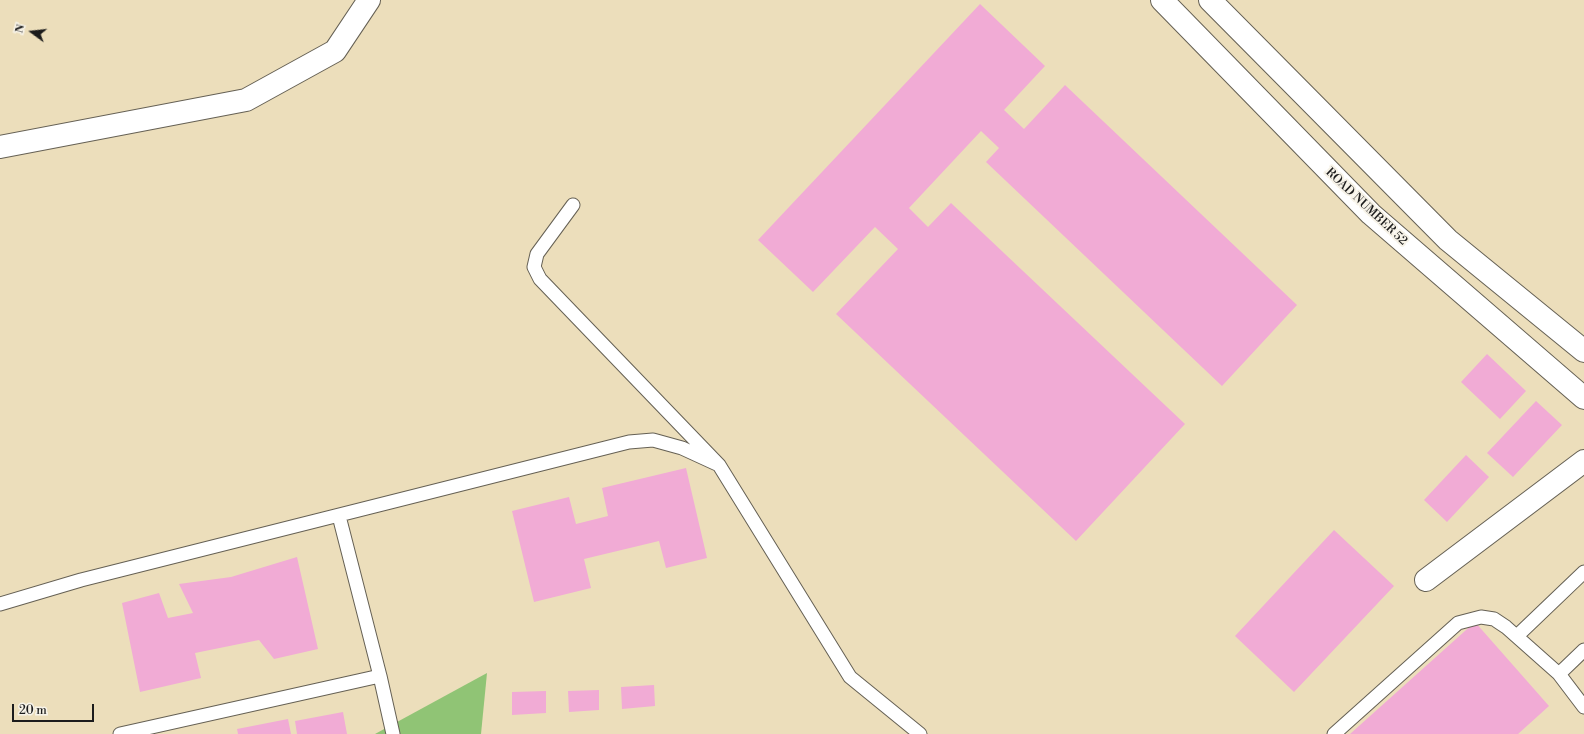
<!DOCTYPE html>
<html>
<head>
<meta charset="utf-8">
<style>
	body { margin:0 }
	#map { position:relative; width:1584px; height:734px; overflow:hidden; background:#ecdebb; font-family:"Libre Bodoni",serif }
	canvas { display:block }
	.north { position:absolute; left:12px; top:12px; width:40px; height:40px; -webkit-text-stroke:3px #f7f3e8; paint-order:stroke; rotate:285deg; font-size:11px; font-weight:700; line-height:16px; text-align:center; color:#1c1c1c }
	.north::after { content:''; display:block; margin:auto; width:14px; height:18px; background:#1c1c1c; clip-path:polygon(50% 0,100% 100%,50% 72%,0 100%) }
	.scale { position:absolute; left:12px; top:704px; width:82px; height:18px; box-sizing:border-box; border:2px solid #1c1c1c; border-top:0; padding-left:5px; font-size:12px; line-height:14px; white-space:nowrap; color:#1c1c1c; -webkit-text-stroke:3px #f7f3e8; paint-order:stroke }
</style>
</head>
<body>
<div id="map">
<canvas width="1584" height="734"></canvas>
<div class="north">N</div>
<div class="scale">20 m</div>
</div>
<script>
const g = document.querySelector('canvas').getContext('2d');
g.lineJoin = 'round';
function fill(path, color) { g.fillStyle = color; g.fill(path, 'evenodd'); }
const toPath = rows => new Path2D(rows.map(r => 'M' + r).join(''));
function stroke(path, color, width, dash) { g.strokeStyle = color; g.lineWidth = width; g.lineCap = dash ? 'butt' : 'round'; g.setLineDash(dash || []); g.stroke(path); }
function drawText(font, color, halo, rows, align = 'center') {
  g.font = font + ' "Libre Bodoni",serif'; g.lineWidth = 4; g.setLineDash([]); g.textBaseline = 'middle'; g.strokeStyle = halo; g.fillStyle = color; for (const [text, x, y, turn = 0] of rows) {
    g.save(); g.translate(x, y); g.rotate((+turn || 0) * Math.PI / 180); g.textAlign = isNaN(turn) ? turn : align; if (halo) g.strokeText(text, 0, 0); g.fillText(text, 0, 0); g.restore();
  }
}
fill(toPath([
	[487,673,481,734,375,734]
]), '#90c475');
fill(toPath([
	[980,4,1045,66,1004,110,1024,129,1065,85,1297,305,1222,386,986,162,999,148,981,131,909,208,928,227,951,203,1185,424,1076,541,836,314,898,249,875,227,813,292,758,240],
	[1487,354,1526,391,1500,419,1461,382],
	[1536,401,1562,425,1513,477,1487,453],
	[1466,455,1489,477,1447,522,1424,500],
	[686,468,707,558,666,568,659,541,584,559,591,588,534,602,512,511,569,497,576,524,608,516,602,488],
	[1334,530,1394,586,1294,692,1235,636],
	[297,557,318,649,274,659,259,640,195,653,201,678,140,692,122,603,159,593,168,618,193,613,179,584,231,577],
	[1475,622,1549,706,1518,734,1350,734],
	[654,685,655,706,622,709,621,687],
	[599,690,599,710,569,712,568,691],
	[546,691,546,713,512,715,512,692],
	[343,712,347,734,297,734,295,721],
	[288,719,291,734,238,734,237,729]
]), '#f1abd5');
const lane = toPath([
	[573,205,537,254,534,267,540,279,719,465,850,677,920,734],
	[339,516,380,676,393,734],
	[0,604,81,580,629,442,653,440,682,448,719,465],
	[1517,636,1584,572],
	[1584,650,1559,674,1584,707],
	[120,734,380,676],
	[1334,734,1458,623,1481,617,1494,619,1506,627,1559,674]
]);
const street = toPath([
	[0,147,246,100,335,51,369,0],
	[1426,580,1584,461]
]);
const secondary = toPath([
	[1162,0,1371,214,1584,398],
	[1210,0,1448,240,1584,351]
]);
stroke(lane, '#656054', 15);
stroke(street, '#656054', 24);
stroke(secondary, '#656054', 24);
stroke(lane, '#fff', 13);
stroke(street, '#fff', 22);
stroke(secondary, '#fff', 22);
drawText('12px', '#1c1c1c', '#f7f3e8', [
	["ROAD NUMBER 52",1366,207,43]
]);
</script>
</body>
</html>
